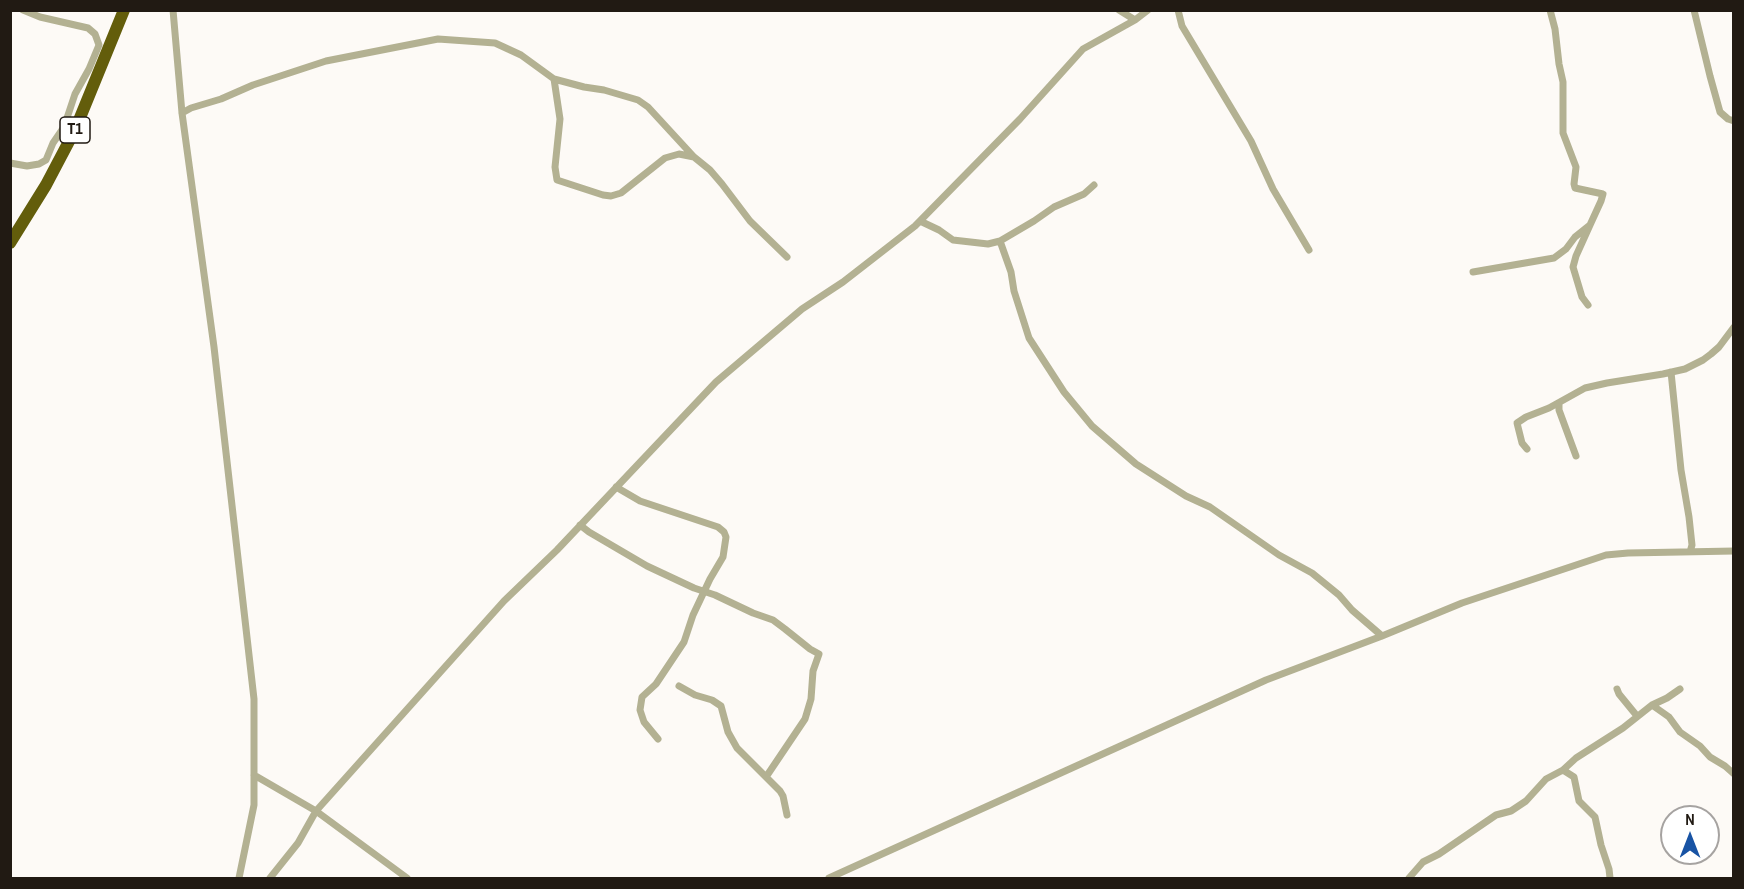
<!DOCTYPE html>
<html>
<head>
<meta charset="utf-8">
<style>
	body { margin:0 }
	#map { position:relative; width:1744px; height:889px; overflow:hidden; background:#fdfaf6; font-family:"Archivo Narrow",sans-serif }
	canvas { display:block }
	.frame { position:absolute; inset:0; border:12px solid #211a13; pointer-events:none }
	.north { position:absolute; left:1660px; top:805px; width:60px; height:60px; box-sizing:border-box; background:#fff; border:2px solid #a6a3a1; border-radius:50%; rotate:0deg; font-size:16px; font-weight:700; line-height:24px; text-align:center; color:#211a13 }
	.north::after { content:''; display:block; margin:auto; width:21px; height:27px; background:#1853a4; clip-path:polygon(50% 0,100% 100%,50% 72%,0 100%) }
</style>
</head>
<body>
<div id="map">
<canvas width="1744" height="889"></canvas>
<div class="frame"></div>
<div class="north">N</div>
</div>
<script>
const g = document.querySelector('canvas').getContext('2d');
g.lineJoin = 'round';
const toPath = rows => new Path2D(rows.map(r => 'M' + r).join(''));
function stroke(path, color, width, dash) { g.strokeStyle = color; g.lineWidth = width; g.lineCap = dash ? 'butt' : 'round'; g.setLineDash(dash || []); g.stroke(path); }
function drawText(font, color, halo, rows, align = 'center') {
  g.font = font + ' "Archivo Narrow",sans-serif'; g.lineWidth = 5; g.setLineDash([]); g.textBaseline = 'middle'; g.strokeStyle = halo; g.fillStyle = color; for (const [text, x, y, turn = 0] of rows) {
    g.save(); g.translate(x, y); g.rotate((+turn || 0) * Math.PI / 180); g.textAlign = isNaN(turn) ? turn : align; if (halo) g.strokeText(text, 0, 0); g.fillText(text, 0, 0); g.restore();
  }
}
stroke(toPath([
	[173,10,182,113,214,347,254,699,254,805,239,878],
	[1119,10,1135,20],
	[1178,10,1182,26,1251,141,1273,189,1309,250],
	[1694,10,1710,76,1720,112,1728,119,1734,121],
	[554,79,584,87,604,90,638,100,648,107,694,157],
	[182,113,191,108,221,99,253,85,326,61,438,39,495,43,521,55,554,79,560,119,555,167,557,180,603,195,611,196,621,193,665,158,679,154,694,157,710,170,722,184,750,221,787,257],
	[10,163,27,166,39,164,46,160,53,143,64,127,75,94,89,69,99,45,95,34,88,28,40,17,23,10],
	[920,221,939,230,953,240,988,244,1000,241,1011,272,1014,291,1029,338,1064,392,1092,426,1136,464,1186,496,1210,507,1279,555,1312,573,1339,595,1352,610,1382,636],
	[1000,241,1034,221,1054,207,1084,194,1094,185],
	[1473,272,1554,258,1566,249,1575,237,1590,225,1601,201,1603,194,1575,188,1574,184,1576,167,1563,133,1563,82,1559,64,1555,29,1550,10],
	[1588,305,1582,297,1573,267,1576,256,1590,225],
	[1671,372,1681,470,1689,517,1692,545,1690,552],
	[1559,403,1559,410,1576,456],
	[1527,449,1522,443,1517,423,1526,417,1549,408,1585,388,1607,383,1663,374,1685,369,1703,360,1711,354,1719,347,1734,327],
	[616,487,640,501,718,527,724,532,726,537,723,557,710,579,693,615,684,642,656,684,642,697,640,710,644,722,658,739],
	[580,525,589,532,647,566,694,588,715,595,753,613,773,620,785,629,810,649,819,654,813,671,811,699,805,719,766,777],
	[679,686,695,695,712,700,721,706,728,732,737,748,780,791,783,796,787,815],
	[1617,689,1619,694,1637,716],
	[1652,705,1669,717,1680,732,1700,746,1710,757,1725,766,1734,774],
	[1563,770,1576,758,1623,728,1652,705,1667,698,1680,689],
	[254,775,316,811,407,878],
	[270,878,298,843,316,811,504,601,557,550,716,382,802,309,843,282,915,226,1020,119,1083,49,1135,20,1148,10],
	[829,878,1266,680,1382,636,1462,603,1606,555,1628,553,1734,551],
	[1409,878,1423,862,1439,854,1496,815,1511,811,1526,801,1546,779,1563,770,1574,777,1579,801,1595,817,1601,845,1609,869,1610,878]
]), '#b3b192', 7);
stroke(toPath([
	[10,243,46,185,75,130,124,10]
]), '#635d0b', 12);
for (const [x, y, w] of [
	[75,130,30]
]) { const box = new Path2D(); box.roundRect(x - w / 2, y - 13, w, 26, 4.5); g.fillStyle = '#fff'; g.fill(box); stroke(box, '#211a13', 1.5); }
drawText('bold 16px', '#211a13', null, [
	["T1",75,130]
]);
</script>
</body>
</html>
